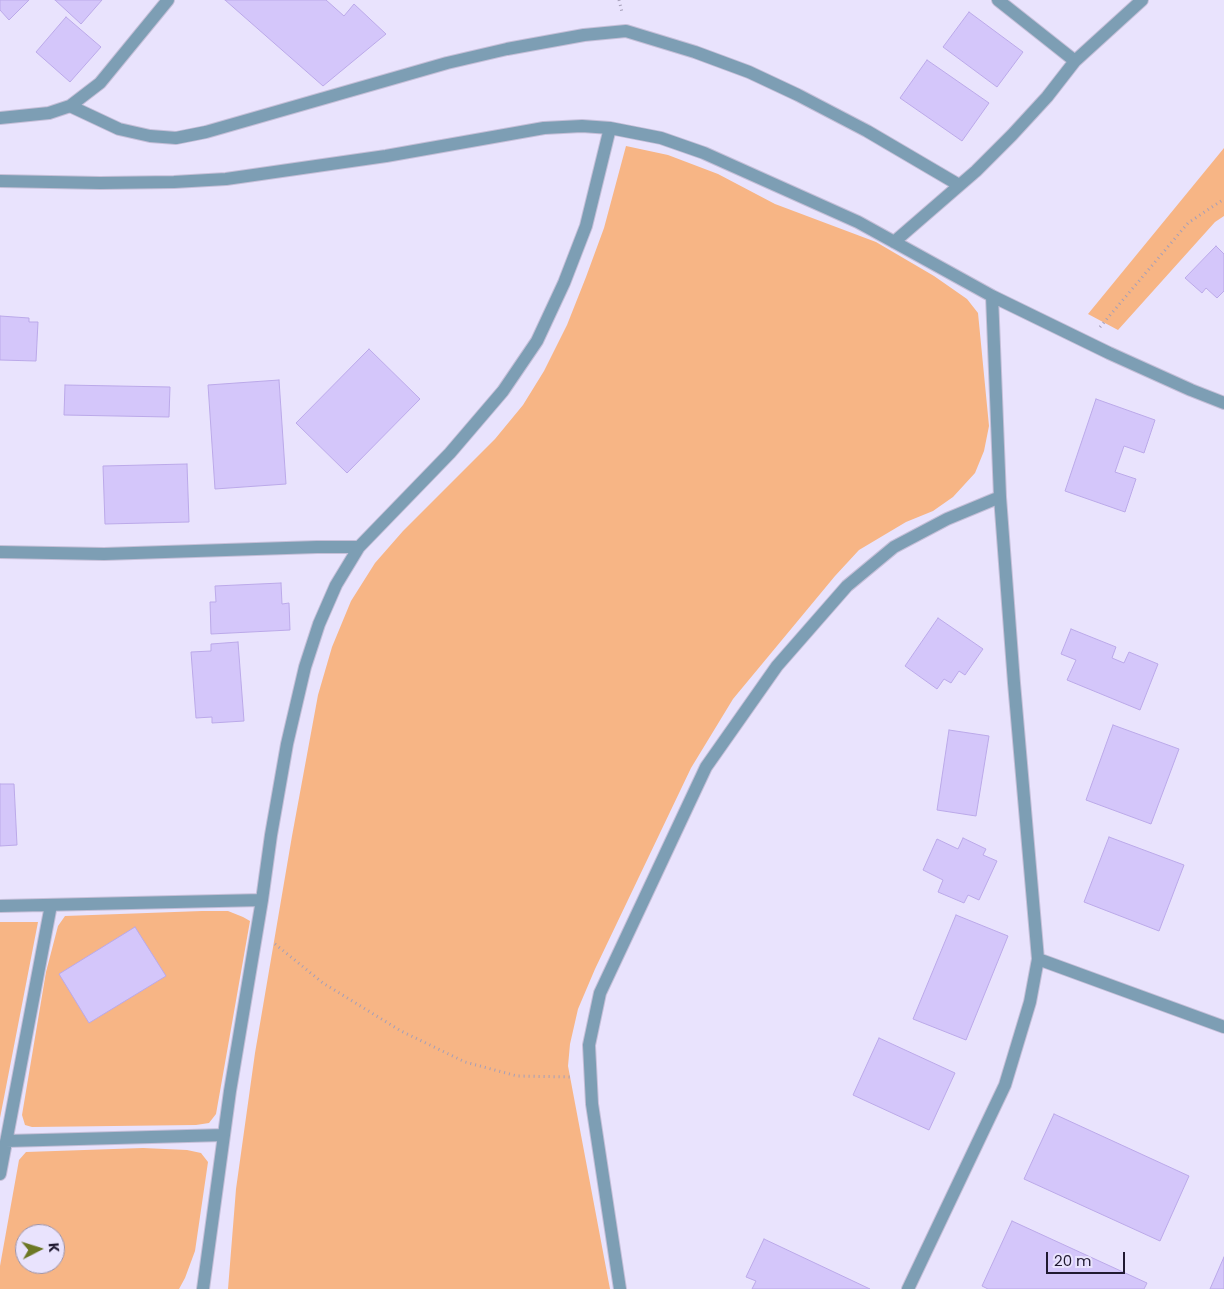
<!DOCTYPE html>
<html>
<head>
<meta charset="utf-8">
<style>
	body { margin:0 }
	#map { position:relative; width:1224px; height:1289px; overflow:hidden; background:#e9e3fd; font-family:Poppins,sans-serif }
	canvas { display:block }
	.north { position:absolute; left:15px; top:1224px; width:50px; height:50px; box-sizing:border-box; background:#e9e3fd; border:1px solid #9992ab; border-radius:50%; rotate:85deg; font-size:14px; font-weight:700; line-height:20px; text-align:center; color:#201931 }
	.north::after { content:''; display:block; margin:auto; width:18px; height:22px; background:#6c7824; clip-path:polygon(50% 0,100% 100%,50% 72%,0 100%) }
	.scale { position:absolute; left:1046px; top:1252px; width:79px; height:22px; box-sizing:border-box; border:2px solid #201931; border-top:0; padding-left:6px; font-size:15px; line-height:18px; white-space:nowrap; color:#201931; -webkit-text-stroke:4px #e9e3fd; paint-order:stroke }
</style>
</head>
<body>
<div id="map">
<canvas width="1224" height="1289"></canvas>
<div class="north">K</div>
<div class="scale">20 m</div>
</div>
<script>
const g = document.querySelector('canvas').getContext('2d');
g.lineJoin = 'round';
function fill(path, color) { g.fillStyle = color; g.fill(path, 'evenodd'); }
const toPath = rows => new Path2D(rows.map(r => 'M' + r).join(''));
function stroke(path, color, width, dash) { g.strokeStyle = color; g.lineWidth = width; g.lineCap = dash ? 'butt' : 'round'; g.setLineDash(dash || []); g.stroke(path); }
fill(toPath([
	[626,146,668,155,718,174,775,204,876,242,934,276,967,299,978,313,989,426,984,451,975,473,953,497,933,511,906,522,859,550,835,576,733,699,691,768,595,969,578,1009,570,1044,568,1066,610,1289,228,1289,236,1189,255,1053,292,836,318,695,332,647,351,601,375,563,403,531,495,439,523,405,544,371,567,325,586,277,604,228],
	[1224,148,1224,216,1215,222,1118,330,1088,314],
	[202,911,228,911,243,917,250,921,216,1114,209,1123,196,1125,32,1127,25,1125,22,1115,46,972,58,926,65,916],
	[0,922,38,922,0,1118],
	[143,1148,187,1150,201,1153,208,1162,195,1251,185,1278,179,1289,0,1289,0,1266,19,1160,26,1152],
	[25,1234,55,1234,55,1264,25,1264]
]), '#f7b585');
const building = toPath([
	[0,0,29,0,9,20,0,10,0,0],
	[55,0,102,0,81,24,55,0],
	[225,0,326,0,344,16,354,4,386,34,323,86,225,0],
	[969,12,1023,52,997,87,943,47,969,12],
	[66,17,101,47,70,82,36,52,66,17],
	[927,60,989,103,962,141,900,98,927,60],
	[1216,246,1224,254,1224,291,1217,298,1206,288,1202,293,1185,278,1216,246],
	[0,316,29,318,29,322,38,322,36,361,0,360,0,316],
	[369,349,420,399,347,473,296,423,369,349],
	[279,380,286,484,215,489,208,385,279,380],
	[65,385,170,387,169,417,64,415,65,385],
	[1096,399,1155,420,1144,453,1124,446,1115,472,1136,479,1125,512,1065,491,1096,399],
	[187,464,189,522,105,524,103,466,187,464],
	[281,583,282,604,289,603,290,630,211,634,210,602,216,602,215,586,281,583],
	[938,618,983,649,965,675,959,671,951,683,944,679,937,689,905,666,938,618],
	[1071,629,1116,647,1112,658,1124,663,1129,652,1158,664,1140,710,1067,680,1076,660,1061,654,1071,629],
	[238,642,244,721,212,723,212,717,196,718,191,652,211,651,211,644,238,642],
	[1113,725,1179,749,1151,824,1086,800,1113,725],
	[949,730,989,736,976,816,937,810,949,730],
	[0,784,14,784,17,845,0,846,0,784],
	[1109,837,1184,865,1159,931,1084,902,1109,837],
	[963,838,986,849,983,855,997,861,979,900,968,895,964,903,938,892,943,880,923,870,937,839,958,849,963,838],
	[956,915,1008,936,966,1040,913,1019,956,915],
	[135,927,166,976,89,1023,59,974,135,927],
	[879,1038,955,1073,929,1130,853,1095,879,1038],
	[1054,1114,1189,1176,1160,1241,1024,1179,1054,1114],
	[1012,1221,1147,1283,1144,1289,988,1289,982,1286,1012,1221],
	[764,1239,870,1289,752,1289,756,1281,746,1277,764,1239],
	[1224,1257,1224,1289,1210,1289,1224,1257]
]);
fill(building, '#d4c6fa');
stroke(building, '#bba9e9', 1);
const minor = toPath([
	[998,0,1075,61],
	[70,106,119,129,150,136,176,138,206,132,447,63,507,49,584,35,626,31,695,52,749,72,798,95,867,131,959,185],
	[0,118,49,113,70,106,100,83,168,0],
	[0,181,100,183,174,182,226,179,386,156,544,128,582,126,610,128,661,138,704,153,858,222,992,296,1109,353,1191,390,1224,403],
	[894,242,976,171,1012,135,1047,97,1075,61,1142,0],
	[0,552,104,554,317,547,359,547],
	[0,906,262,900],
	[1038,959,1224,1027],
	[6,1141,224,1135],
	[0,1174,51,905],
	[203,1289,230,1091,262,900,271,835,287,744,305,667,319,624,336,585,359,547,450,453,503,391,537,341,564,283,586,226,610,128],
	[620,1289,592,1104,589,1045,600,993,706,767,777,666,847,586,894,547,947,519,1000,497],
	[908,1289,1005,1085,1030,1002,1038,959,1014,683,1000,497,992,296]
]);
stroke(minor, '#c5bfd8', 14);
stroke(toPath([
	[619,0,622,12],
	[1100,327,1188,223,1224,199],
	[275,944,323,983,401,1031,465,1062,517,1076,572,1077]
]), '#a59fb8', 3, [1, 4]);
stroke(minor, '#7d9eb4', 12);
</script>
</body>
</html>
